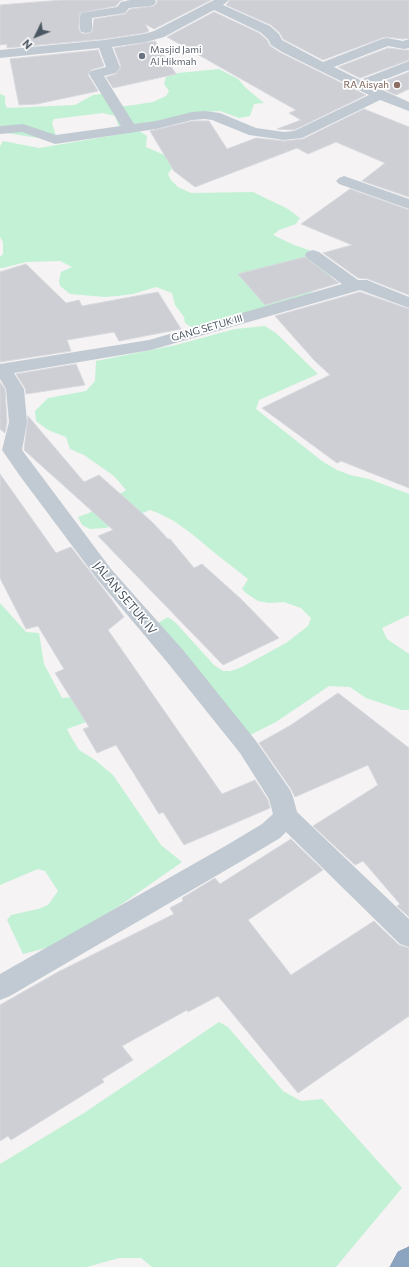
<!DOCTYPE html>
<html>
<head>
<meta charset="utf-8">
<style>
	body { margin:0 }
	#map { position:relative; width:409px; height:1267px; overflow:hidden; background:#f5f3f3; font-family:Commissioner,sans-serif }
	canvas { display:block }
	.north { position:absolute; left:16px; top:16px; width:40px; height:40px; -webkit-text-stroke:3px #fff; paint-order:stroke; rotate:227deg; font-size:11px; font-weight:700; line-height:16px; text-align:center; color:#4a5661 }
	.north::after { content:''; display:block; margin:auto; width:14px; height:18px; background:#4a5661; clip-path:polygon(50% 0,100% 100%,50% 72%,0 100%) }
</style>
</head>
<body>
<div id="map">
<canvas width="409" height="1267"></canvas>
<div class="north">N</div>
</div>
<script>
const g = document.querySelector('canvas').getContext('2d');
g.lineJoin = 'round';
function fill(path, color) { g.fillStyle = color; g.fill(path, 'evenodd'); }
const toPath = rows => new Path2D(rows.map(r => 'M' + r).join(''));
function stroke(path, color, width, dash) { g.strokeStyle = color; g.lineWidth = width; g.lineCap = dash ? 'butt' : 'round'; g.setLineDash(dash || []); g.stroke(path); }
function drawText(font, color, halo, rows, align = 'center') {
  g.font = font + ' Commissioner,sans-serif'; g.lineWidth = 3.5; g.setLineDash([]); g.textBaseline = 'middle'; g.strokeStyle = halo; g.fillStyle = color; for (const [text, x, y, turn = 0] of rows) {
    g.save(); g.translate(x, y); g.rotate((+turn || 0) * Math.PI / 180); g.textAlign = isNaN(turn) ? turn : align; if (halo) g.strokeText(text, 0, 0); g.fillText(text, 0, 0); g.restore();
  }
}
fill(toPath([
	[219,69,238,79,246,88,264,103,254,104,250,116,239,118,220,111,189,113,164,120,119,127,115,116,103,113,54,119,52,123,56,136,45,139,0,132,0,94,5,96,5,103,7,108,75,105,93,95,101,94,109,98,118,106,127,106,153,102,166,96,169,91,164,84,166,77,178,73],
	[139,131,147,136,146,147,167,156,176,163,168,174,171,180,178,187,191,193,253,192,288,209,300,218,296,224,279,230,273,235,294,245,315,252,332,275,322,285,308,295,193,328,185,323,184,317,175,305,172,293,156,287,133,294,117,296,105,297,70,294,60,286,59,281,61,272,72,267,60,261,26,262,3,268,0,268,0,257,3,254,3,242,0,237,0,146,3,141,39,148],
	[265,326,276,333,318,374,259,400,256,409,322,461,337,470,350,475,369,479,409,494,409,615,382,628,387,639,409,654,409,710,402,710,366,698,350,687,329,686,276,722,248,736,158,623,168,617,176,623,214,665,223,671,231,671,242,667,286,643,308,626,311,618,301,608,284,602,269,603,258,601,246,593,242,589,248,579,216,554,192,534,174,521,158,513,150,510,106,528,90,529,82,525,78,517,89,513,126,490,114,476,84,455,70,449,66,437,48,430,36,421,35,411,48,398,86,391,95,381,96,361,176,345,235,329],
	[0,603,26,632,39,633,44,664,62,698,74,697,97,718,67,729,71,737,79,750,95,760,113,775,161,845,182,862,119,906,81,930,46,948,23,954,7,920,11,915,38,909,48,905,58,891,45,871,38,869,0,885],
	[219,1022,228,1027,283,1091,301,1101,322,1099,402,1188,336,1267,152,1267,141,1258,119,1258,87,1267,0,1267,0,1164,84,1113]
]), '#c3f1d5');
const building = toPath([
	[62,0,123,0,120,1,116,6,80,13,79,29,81,33,86,34,92,32,94,19,125,14,130,9,154,6,157,3,157,0,211,0,154,29,145,24,149,31,144,33,104,39,7,48,7,44,0,45,0,5,62,0],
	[230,0,409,0,409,38,403,39,387,37,382,38,323,60,283,39,280,33,271,25,226,5,230,0],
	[214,12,259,33,267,40,270,46,281,53,366,95,294,130,277,129,301,120,289,113,296,110,167,37,214,12],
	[155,41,176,74,113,88,106,77,116,74,121,66,114,48,155,41],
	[388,48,404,50,409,50,409,60,360,78,338,67,388,48],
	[98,50,104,66,91,70,88,75,98,91,37,104,19,105,10,59,98,50],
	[409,72,409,89,396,95,375,85,409,72],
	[364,109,409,127,409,197,362,181,385,163,336,142,308,154,297,148,195,187,174,171,150,131,192,121,209,121,227,149,256,138,284,141,303,139,364,109],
	[350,189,409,210,409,295,368,279,358,278,323,253,352,245,301,224,350,189],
	[305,257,339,283,265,305,238,274,305,257],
	[26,264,66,303,79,300,82,306,158,292,181,329,119,341,114,332,67,340,71,351,0,362,0,272,26,264],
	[360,292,409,309,409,488,341,461,337,463,262,408,330,375,314,360,275,316,360,292],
	[76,364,85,385,26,394,25,388,16,374,76,364],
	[0,382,5,389,7,422,5,433,0,429,0,382],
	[28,416,84,482,99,475,152,522,168,539,170,539,194,568,202,564,241,599,279,638,223,665,98,536,113,530,24,450,28,416],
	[0,474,56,553,71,547,109,596,124,617,108,630,222,794,255,780,268,800,270,808,184,845,163,812,159,814,116,745,97,753,83,729,89,727,55,673,64,669,38,626,26,629,0,578,0,474],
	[338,693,409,748,409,917,397,906,400,904,363,861,355,865,313,826,378,785,368,765,295,797,291,789,259,743,291,725,338,693],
	[291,839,323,870,248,920,291,975,374,921,399,945,409,948,409,1016,298,1093,218,996,188,1012,187,1010,122,1046,133,1060,102,1079,104,1082,11,1140,8,1136,0,1141,0,1005,58,972,174,914,170,908,183,901,182,898,215,878,220,884,291,839]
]);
fill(building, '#cdcfd5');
stroke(building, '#d7d9de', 1);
const highway = toPath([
	[409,1247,409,1267,390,1267,398,1252,409,1247]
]);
stroke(highway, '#7690ad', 1);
fill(toPath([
	[130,0,155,0,156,2,154,5,150,6,129,8,125,13,92,18,92,29,91,32,86,33,81,32,80,29,80,16,81,13,117,7,121,2,130,0],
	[214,0,229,0,223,5,270,26,279,34,282,40,323,62,382,39,387,38,403,41,409,39,409,48,404,49,388,46,334,67,360,80,409,61,409,70,371,85,409,102,409,111,380,100,302,138,284,140,249,135,212,120,205,119,192,120,156,129,55,144,22,132,0,134,0,126,23,124,56,135,121,126,89,74,91,71,106,67,99,48,0,58,0,50,104,40,144,34,154,31,214,0],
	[214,10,260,32,268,39,271,45,282,52,369,95,294,131,284,132,256,128,220,113,205,111,192,112,156,121,134,124,104,76,116,73,120,67,112,47,146,42,164,37,214,10],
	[344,176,409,199,409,209,339,184,336,181,339,178,344,176],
	[313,250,319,252,358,280,367,280,409,297,409,308,360,290,151,350,14,373,24,389,27,422,22,450,111,569,183,650,256,741,290,790,293,797,297,812,409,919,409,947,400,944,286,832,280,838,245,859,10,996,0,1000,0,974,227,845,262,824,273,814,269,799,240,753,167,662,97,579,20,476,2,450,9,422,6,389,0,379,0,364,149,340,342,284,307,258,305,255,307,252,313,250]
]), '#c1cad2');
fill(highway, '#8ba5c1');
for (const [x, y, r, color] of [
	[142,56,4,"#6b7280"],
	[397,85,4,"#8d6e63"]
]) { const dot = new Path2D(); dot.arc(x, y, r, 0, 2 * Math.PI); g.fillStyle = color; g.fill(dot); stroke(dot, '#fff', 1.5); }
drawText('10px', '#5b616d', '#fff', [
	["Masjid Jami",150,50],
	["Al Hikmah",150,62]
], 'left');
drawText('10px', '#785e54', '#fff', [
	["RA Aisyah",389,85]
], 'right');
drawText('10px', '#4a5661', '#fff', [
	["GANG SETUK III",207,328,-16]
]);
drawText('12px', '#4a5661', '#fff', [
	["JALAN SETUK IV",125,598,50]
]);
</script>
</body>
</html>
